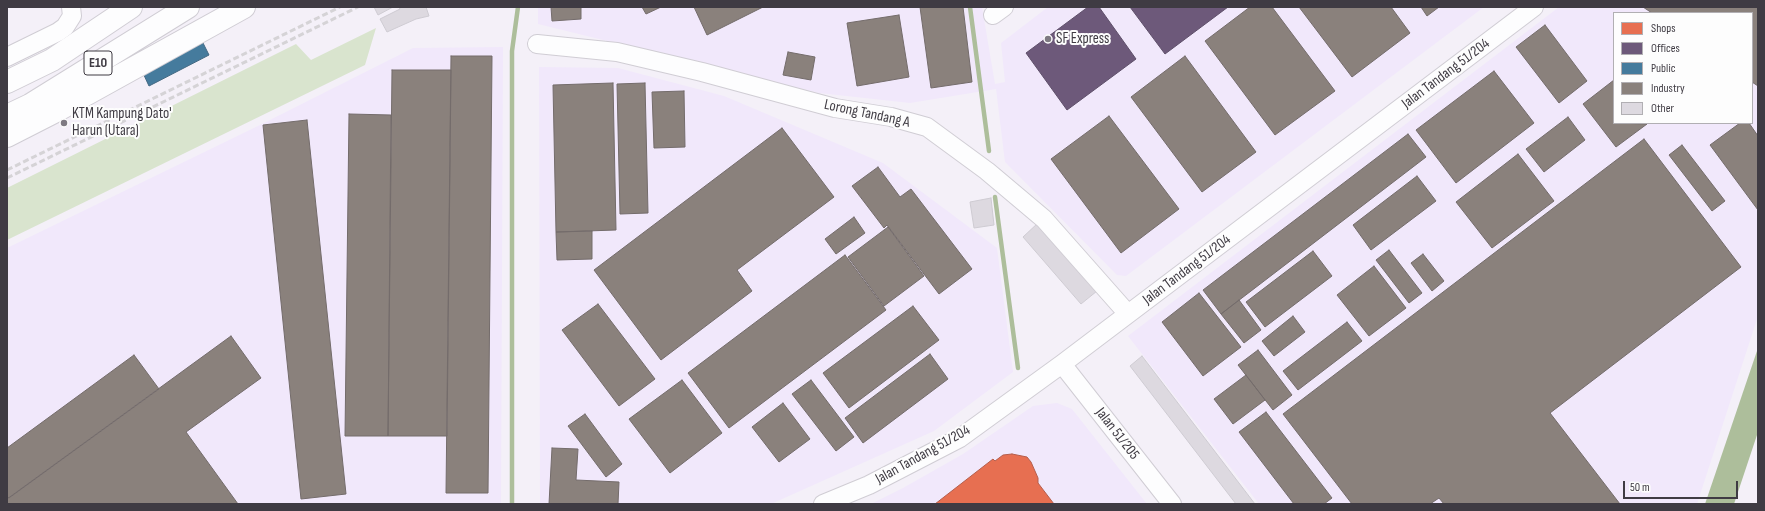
<!DOCTYPE html>
<html>
<head>
<meta charset="utf-8">
<style>
	body { margin:0 }
	#map { position:relative; width:1765px; height:511px; overflow:hidden; background:#f4f0f8; font-family:"Sofia Sans Condensed",sans-serif }
	canvas { display:block }
	.frame { position:absolute; inset:0; border:8px solid #3f3b43; pointer-events:none }
	.legend { position:absolute; left:1613px; top:12px; width:140px; height:112px; box-sizing:border-box; background:#fdfdfd; border:1px solid #b1afb3; margin:0; padding:5px 7px; list-style:none; font-size:12px; color:#3f3b43 }
	.legend li { display:flex; align-items:center; gap:8px; height:20px }
	.legend b { width:20px; border:1px solid #b1afb3 }
	.scale { position:absolute; left:1623px; top:481px; width:115px; height:18px; box-sizing:border-box; border:2px solid #3f3b43; border-top:0; padding-left:5px; font-size:12px; line-height:14px; white-space:nowrap; color:#3f3b43; -webkit-text-stroke:3px #fdfdfd; paint-order:stroke }
</style>
</head>
<body>
<div id="map">
<canvas width="1765" height="511"></canvas>
<div class="frame"></div>
<ul class="legend">
<li><b style="height:11px;background:#e76f51"></b>Shops</li>
<li><b style="height:11px;background:#6d597a"></b>Offices</li>
<li><b style="height:11px;background:#457b9d"></b>Public</li>
<li><b style="height:11px;background:#8a817c"></b>Industry</li>
<li><b style="height:11px;background:#ddd9e0"></b>Other</li>
</ul>
<div class="scale">50 m</div>
</div>
<script>
const g = document.querySelector('canvas').getContext('2d');
g.lineJoin = 'round';
function fill(path, color) { g.fillStyle = color; g.fill(path, 'evenodd'); }
const toPath = rows => new Path2D(rows.map(r => 'M' + r).join(''));
function stroke(path, color, width, dash) { g.strokeStyle = color; g.lineWidth = width; g.lineCap = dash ? 'butt' : 'round'; g.setLineDash(dash || []); g.stroke(path); }
function drawText(font, color, halo, rows, align = 'center') {
  g.font = font + ' "Sofia Sans Condensed",sans-serif'; g.lineWidth = 4; g.setLineDash([]); g.textBaseline = 'middle'; g.strokeStyle = halo; g.fillStyle = color; for (const [text, x, y, turn = 0] of rows) {
    g.save(); g.translate(x, y); g.rotate((+turn || 0) * Math.PI / 180); g.textAlign = isNaN(turn) ? turn : align; if (halo) g.strokeText(text, 0, 0); g.fillText(text, 0, 0); g.restore();
  }
}
fill(toPath([
	[538,7,982,7,995,84,1005,82,1001,43,1048,7,1484,7,1126,276,1117,275,1005,162,996,89,910,103,819,93,538,24],
	[1559,7,1758,7,1758,316,1697,504,1259,504,1128,336],
	[1614,13,1752,13,1752,123,1614,123],
	[503,47,501,504,7,504,7,248,260,125,413,48],
	[539,67,618,68,724,96,883,163,997,248,1013,372,934,431,771,504,540,504],
	[1057,403,1072,409,1147,504,871,504,903,488,963,454,1033,406]
]), '#f1e8fb');
fill(toPath([
	[376,28,365,65,7,240,7,188,296,44,311,60]
]), '#d9e4ce');
fill(toPath([
	[1758,348,1758,432,1734,504,1705,504]
]), '#adbe9b');
const shops = toPath([
	[1012,454,1027,457,1031,462,1038,478,1038,483,1054,504,935,504,993,459,995,461,1003,455,1012,454]
]);
fill(shops, '#e76f51');
stroke(shops, '#b55f4d', 1);
const offices = toPath([
	[1088,7,1099,7,1136,59,1067,110,1026,53,1088,7],
	[1130,7,1228,7,1165,54,1130,7]
]);
fill(offices, '#6d597a');
stroke(offices, '#5f506a', 1);
const public = toPath([
	[203,43,209,55,149,86,143,73,203,43]
]);
fill(public, '#457b9d');
stroke(public, '#436882', 1);
const industry = toPath([
	[551,7,581,7,581,19,552,21,551,7],
	[642,7,661,7,646,14,642,7],
	[694,7,763,7,707,35,694,7],
	[920,7,963,7,972,82,931,88,920,7],
	[1250,7,1272,7,1335,91,1275,135,1205,41,1250,7],
	[1299,7,1391,7,1410,33,1352,77,1299,7],
	[1421,7,1439,7,1427,16,1421,7],
	[1643,7,1758,7,1758,86,1752,82,1752,13,1652,13,1643,7],
	[899,15,909,77,857,86,847,23,899,15],
	[1545,25,1587,81,1559,103,1516,47,1545,25],
	[788,52,815,57,811,80,783,75,788,52],
	[451,56,492,56,488,493,446,493,451,56],
	[1185,56,1256,152,1202,192,1131,97,1185,56],
	[392,70,451,70,447,436,388,436,392,70],
	[1494,71,1534,123,1456,183,1416,130,1494,71],
	[1614,80,1614,123,1647,124,1616,147,1583,104,1614,80],
	[613,83,616,230,556,232,553,85,613,83],
	[645,83,648,213,620,214,617,84,645,83],
	[684,91,685,147,654,148,652,92,684,91],
	[349,114,391,115,388,436,345,436,349,114],
	[1109,116,1179,209,1121,253,1051,159,1109,116],
	[1568,117,1585,140,1544,172,1526,149,1568,117],
	[307,120,346,494,301,499,263,125,307,120],
	[1740,123,1749,123,1758,136,1758,210,1710,145,1740,123],
	[782,128,834,197,737,270,752,291,661,360,594,270,782,128],
	[1408,134,1426,157,1221,314,1203,290,1408,134],
	[1644,139,1741,267,1550,413,1620,504,1444,504,1439,498,1430,504,1352,504,1283,414,1644,139],
	[1682,145,1725,201,1712,211,1669,155,1682,145],
	[1518,154,1554,201,1492,248,1456,202,1518,154],
	[878,167,900,197,911,189,972,269,939,294,887,225,884,228,852,186,878,167],
	[1417,176,1436,201,1371,250,1353,225,1417,176],
	[854,217,865,233,836,254,825,239,854,217],
	[888,227,924,276,884,306,848,257,888,227],
	[592,231,592,259,557,260,556,232,592,231],
	[1389,250,1422,293,1409,303,1376,260,1389,250],
	[1313,251,1332,276,1265,327,1246,302,1313,251],
	[1423,254,1444,281,1432,291,1411,263,1423,254],
	[845,255,886,310,729,428,688,373,845,255],
	[1374,266,1406,308,1369,336,1337,295,1374,266],
	[1199,293,1241,347,1203,376,1162,322,1199,293],
	[1239,300,1261,330,1244,343,1221,314,1239,300],
	[598,304,655,379,619,406,562,330,598,304],
	[913,306,939,340,849,408,823,373,913,306],
	[1293,316,1305,332,1274,356,1262,341,1293,316],
	[1347,322,1362,341,1298,390,1283,371,1347,322],
	[231,336,261,378,186,432,238,504,7,504,7,499,231,336],
	[1258,350,1292,395,1273,410,1238,365,1258,350],
	[930,354,948,379,863,443,845,418,930,354],
	[134,355,159,389,9,498,7,496,7,448,134,355],
	[1246,375,1265,400,1233,424,1214,399,1246,375],
	[682,380,722,433,670,473,629,419,682,380],
	[811,380,854,437,836,451,792,394,811,380],
	[783,403,810,439,779,462,752,427,783,403],
	[1266,412,1332,498,1324,504,1294,504,1239,432,1266,412],
	[585,414,622,464,606,477,568,426,585,414],
	[552,448,578,449,576,480,619,482,618,504,549,504,552,448]
]);
fill(industry, '#8a817c');
stroke(industry, '#746c6b', 1);
stroke(toPath([
	[970,7,989,151],
	[995,197,1018,368],
	[512,504,512,51,518,7]
]), '#adbe9b', 4.5);
const building = toPath([
	[374,7,393,7,378,15,374,7],
	[399,7,426,7,429,16,416,19,387,32,380,19,400,9,399,7],
	[991,198,994,225,974,228,970,202,991,198],
	[1038,223,1097,291,1081,304,1023,237,1038,223],
	[1142,356,1255,504,1236,504,1130,366,1142,356]
]);
fill(building, '#ddd9e0');
stroke(building, '#cecbd2', 1);
const minor = toPath([
	[993,15,1004,7],
	[537,44,617,52,702,72,835,108,891,117,927,127,987,171,1044,219,1128,314],
	[7,57,58,32,65,27,72,16,71,7],
	[1062,364,1172,504],
	[823,504,869,485,960,438,1062,364,1534,7]
]);
const motorway = toPath([
	[7,82,52,60,131,7],
	[7,116,30,105,188,7],
	[7,136,56,111,244,7]
]);
stroke(minor, '#d0cdd4', 20);
stroke(motorway, '#d0cdd4', 24);
stroke(minor, '#fdfdfe', 18);
stroke(motorway, '#fdfdfe', 22);
stroke(toPath([
	[7,170,340,7],
	[7,178,358,7]
]), '#d5d3d6', 3, [6, 3]);
for (const [x, y, r, color] of [
	[1048,39,4,"#7e7a82"],
	[64,123,4,"#7e7a82"]
]) { const dot = new Path2D(); dot.arc(x, y, r, 0, 2 * Math.PI); g.fillStyle = color; g.fill(dot); stroke(dot, '#fdfdfd', 1.5); }
for (const [x, y, w] of [
	[98,63,28]
]) { const box = new Path2D(); box.roundRect(x - w / 2, y - 12, w, 24, 3); g.fillStyle = '#fdfdfd'; g.fill(box); stroke(box, '#3f3b43', 1); }
drawText('bold 14px', '#3f3b43', null, [
	["E10",98,63]
]);
drawText('15px', '#3f3b43', '#fdfdfd', [
	["SF Express",1056,39],
	["KTM Kampung Dato'",72,114],
	["Harun (Utara)",72,131]
], 'left');
drawText('15px', '#3f3b43', '#fdfdfd', [
	["Jalan Tandang 51/204",1446,74,-37],
	["Lorong Tandang A",867,114,12],
	["Jalan Tandang 51/204",1187,270,-37],
	["Jalan 51/205",1117,434,52],
	["Jalan Tandang 51/204",923,455,-29]
]);
</script>
</body>
</html>
